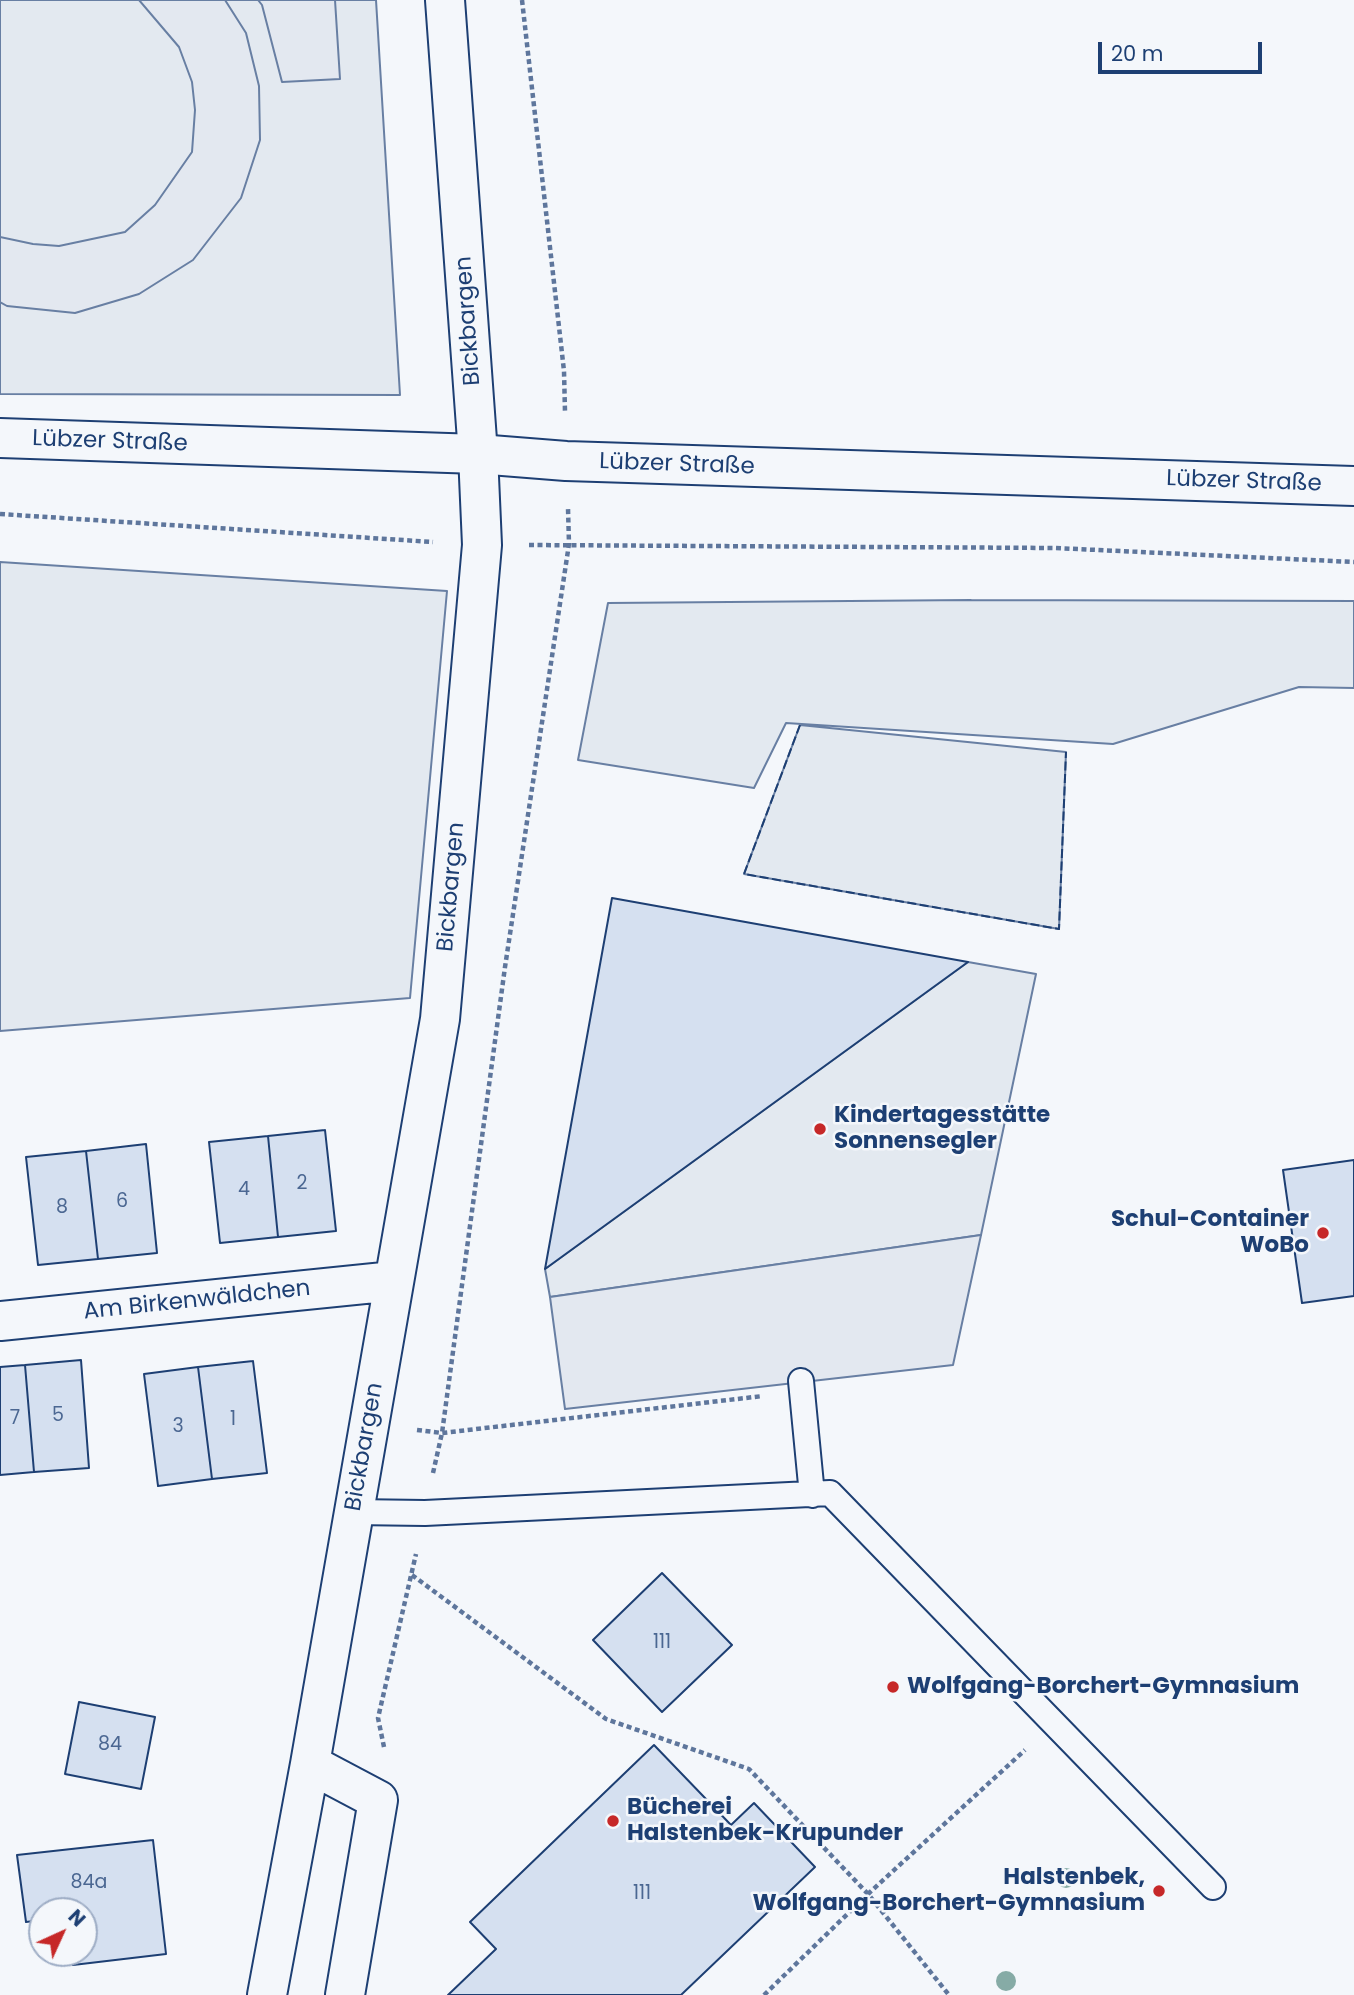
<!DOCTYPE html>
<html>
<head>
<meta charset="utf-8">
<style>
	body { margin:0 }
	#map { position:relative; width:1354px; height:1995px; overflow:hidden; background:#f4f7fb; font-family:Poppins,sans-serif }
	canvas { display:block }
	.north { position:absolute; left:28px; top:1897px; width:70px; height:70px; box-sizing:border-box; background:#f4f7fb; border:2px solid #9eadc5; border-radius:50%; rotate:45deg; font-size:19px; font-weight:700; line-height:28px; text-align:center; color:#1d3f73 }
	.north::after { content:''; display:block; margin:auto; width:24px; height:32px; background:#c62828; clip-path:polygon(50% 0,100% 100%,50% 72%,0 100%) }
	.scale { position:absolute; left:1098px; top:42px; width:164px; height:32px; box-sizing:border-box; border:4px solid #1d3f73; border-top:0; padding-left:9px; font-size:21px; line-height:24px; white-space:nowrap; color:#1d3f73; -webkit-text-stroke:5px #f4f7fb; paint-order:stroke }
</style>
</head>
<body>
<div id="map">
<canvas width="1354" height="1995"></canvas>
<div class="north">N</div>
<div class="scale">20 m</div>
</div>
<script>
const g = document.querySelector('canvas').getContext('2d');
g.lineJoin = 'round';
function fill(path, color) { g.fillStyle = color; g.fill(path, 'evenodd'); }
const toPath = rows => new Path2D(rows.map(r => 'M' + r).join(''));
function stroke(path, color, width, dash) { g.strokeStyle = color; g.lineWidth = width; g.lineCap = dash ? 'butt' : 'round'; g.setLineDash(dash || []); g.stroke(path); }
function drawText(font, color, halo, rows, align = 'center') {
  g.font = font + ' Poppins,sans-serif'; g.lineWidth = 5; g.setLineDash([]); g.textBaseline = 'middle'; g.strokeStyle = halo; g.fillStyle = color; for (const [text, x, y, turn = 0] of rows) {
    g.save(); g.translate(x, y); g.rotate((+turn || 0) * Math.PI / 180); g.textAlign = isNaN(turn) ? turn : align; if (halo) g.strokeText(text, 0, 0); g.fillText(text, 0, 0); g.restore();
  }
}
const green = toPath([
	[0,0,376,0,400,395,0,394,0,0],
	[0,562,447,591,410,998,0,1031,0,562],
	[971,600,1354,601,1354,688,1299,687,1113,744,786,723,754,788,578,760,608,603,971,600],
	[800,725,1066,752,1059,929,744,874,800,725],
	[968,962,1036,974,981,1235,550,1297,545,1269,968,962]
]);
fill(green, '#e3e9f0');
stroke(green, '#687fa3', 2);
const parking = toPath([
	[139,0,225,0,246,33,259,86,260,140,241,198,193,260,139,294,75,313,7,306,0,302,0,237,33,244,59,246,125,232,155,205,192,152,195,110,192,82,179,47,139,0],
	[258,0,335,0,340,79,282,82,262,5,258,0],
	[981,1235,953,1365,565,1409,550,1297,981,1235]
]);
fill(parking, '#e3e8f0');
stroke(parking, '#687fa3', 2);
const building = toPath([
	[612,898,968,962,545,1269,612,898],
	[325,1130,336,1231,278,1237,268,1136,325,1130],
	[268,1136,278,1237,220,1243,209,1142,268,1136],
	[146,1144,157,1253,98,1259,86,1151,146,1144],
	[86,1151,98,1259,38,1265,26,1157,86,1151],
	[1354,1160,1354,1296,1302,1303,1283,1170,1354,1160],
	[81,1360,89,1468,34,1472,25,1365,81,1360],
	[253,1361,267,1473,212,1479,198,1367,253,1361],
	[25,1365,34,1472,0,1475,0,1367,25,1365],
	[198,1367,212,1479,158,1486,144,1374,198,1367],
	[662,1573,732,1645,662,1712,593,1640,662,1573],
	[79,1702,155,1717,141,1789,65,1774,79,1702],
	[654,1745,731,1825,754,1803,815,1867,681,1995,448,1995,496,1949,470,1922,654,1745],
	[153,1840,166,1954,73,1965,71,1953,84,1953,84,1911,42,1911,42,1920,26,1922,17,1855,153,1840]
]);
fill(building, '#d5e0f0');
stroke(building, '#1d3f73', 2);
const service = toPath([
	[801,1381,812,1495],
	[353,1512,425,1513,830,1493,1213,1887]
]);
const minor = toPath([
	[0,1321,394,1281],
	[310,1764,378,1800,345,1995],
	[267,1995,310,1764,440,1019,482,545,478,454,445,0]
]);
const tertiary = toPath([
	[0,438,478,454,566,461,1354,486]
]);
stroke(service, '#1d3f73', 28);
stroke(minor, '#1d3f73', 42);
stroke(tertiary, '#1d3f73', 42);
stroke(toPath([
	[522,0,564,371,565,412],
	[0,514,433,542],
	[529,545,1055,548,1354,562],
	[417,1430,442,1433,763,1396],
	[433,1473,442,1433,505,967,569,544,568,508],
	[412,1575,606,1719,749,1769,868,1894,949,1995],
	[384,1747,378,1718,416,1554],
	[764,1995,868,1894,1025,1750]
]), '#5e769c', 4.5, [5, 3.5]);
stroke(service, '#f4f7fb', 24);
stroke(minor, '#f4f7fb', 38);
stroke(tertiary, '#f4f7fb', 38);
stroke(toPath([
	[800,725,744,874,1059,929,1066,752]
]), '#1d3f73', 2, [9, 3.5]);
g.fillStyle = '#86aba6';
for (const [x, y] of [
	[1066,1878],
	[1006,1981]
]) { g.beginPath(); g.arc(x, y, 10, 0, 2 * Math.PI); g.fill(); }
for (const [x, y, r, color] of [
	[820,1129,7,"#c62828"],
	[1323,1233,7,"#c62828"],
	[893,1687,7,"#c62828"],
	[613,1821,7,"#c62828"],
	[1159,1891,7,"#c62828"]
]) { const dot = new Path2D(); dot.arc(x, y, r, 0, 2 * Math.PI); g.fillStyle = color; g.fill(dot); stroke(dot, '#f4f7fb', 2.5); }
drawText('19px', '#4b6792', null, [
	["2",302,1184],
	["4",244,1190],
	["6",122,1202],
	["8",62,1208],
	["5",58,1416],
	["7",15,1419],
	["1",233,1420],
	["3",178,1427],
	["111",662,1643],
	["84",110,1745],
	["84a",89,1883],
	["111",642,1894]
]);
drawText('23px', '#1d3f73', '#f4f7fb', [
	["Bickbargen",469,321,-94],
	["Lübzer Straße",110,442,2],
	["Lübzer Straße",677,465,2],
	["Lübzer Straße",1244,482,2],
	["Bickbargen",452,887,-85],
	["Am Birkenwäldchen",197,1301,-6],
	["Bickbargen",365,1447,-80]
]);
drawText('bold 23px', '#1d3f73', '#f4f7fb', [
	["Kindertagesstätte",834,1116],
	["Sonnensegler",834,1142],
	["Schul-Container",1309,1220,"right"],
	["WoBo",1309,1246,"right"],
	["Wolfgang-Borchert-Gymnasium",907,1687],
	["Bücherei",627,1808],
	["Halstenbek-Krupunder",627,1834],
	["Halstenbek,",1145,1878,"right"],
	["Wolfgang-Borchert-Gymnasium",1145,1904,"right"]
], 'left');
</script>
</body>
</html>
